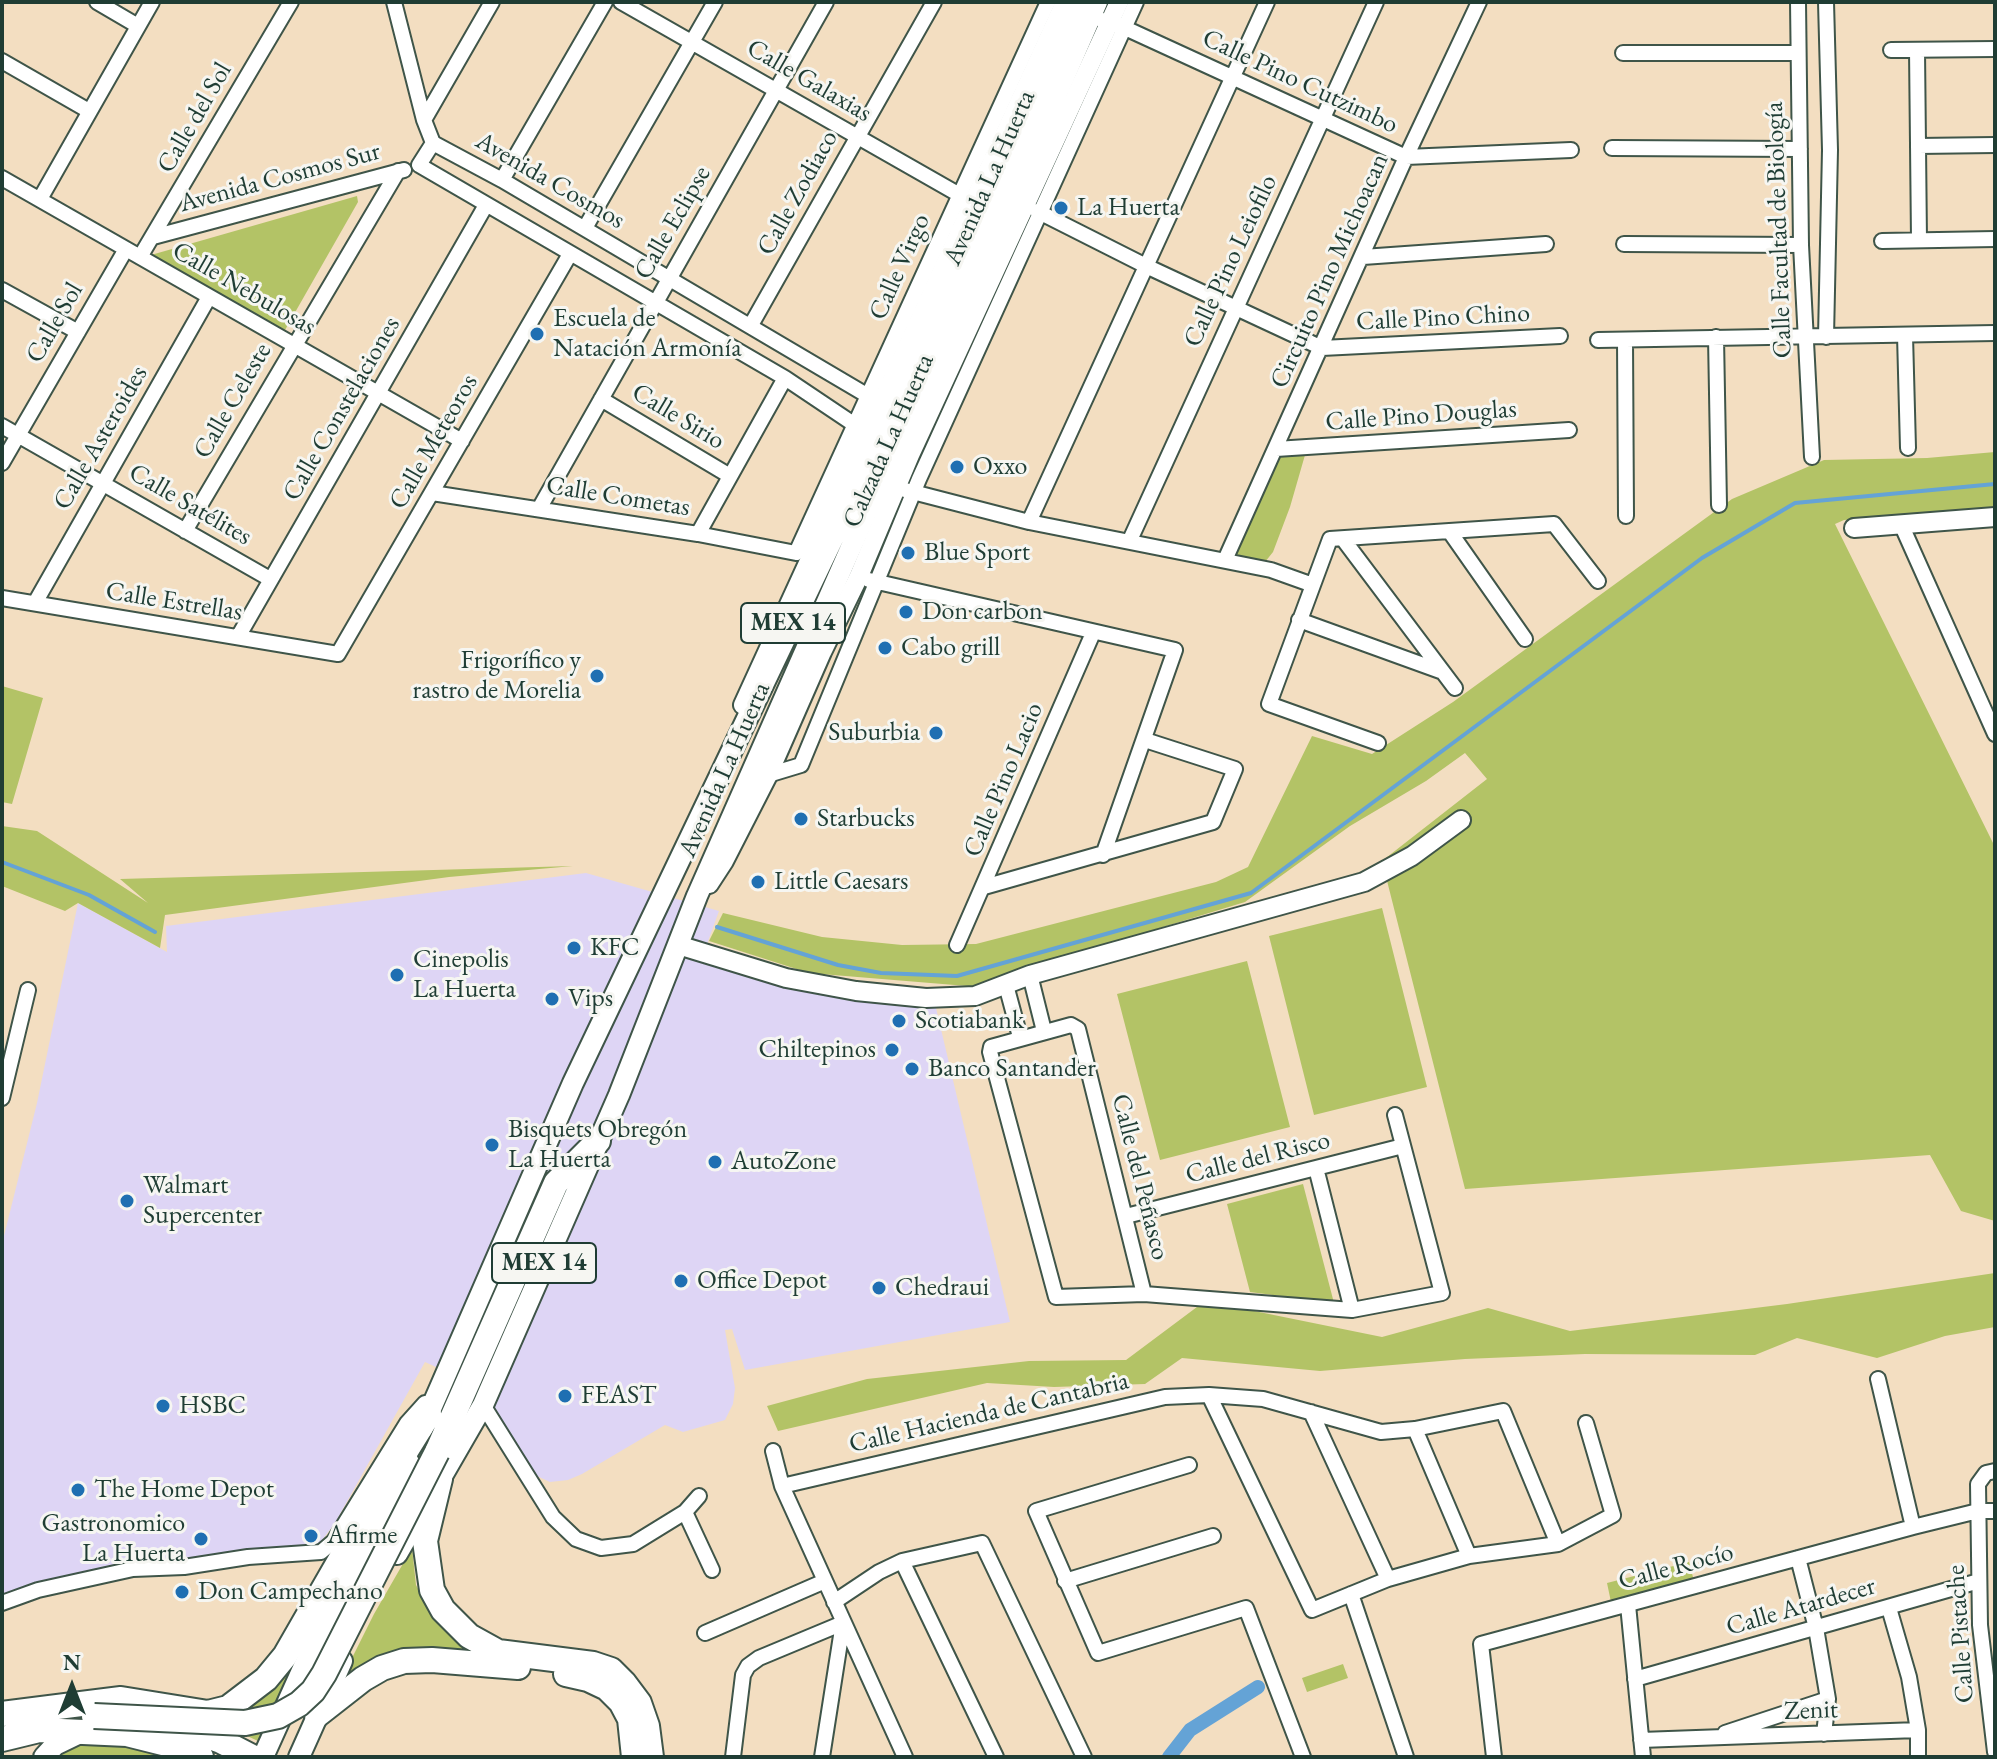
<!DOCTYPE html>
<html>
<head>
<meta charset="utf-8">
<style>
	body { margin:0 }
	#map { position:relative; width:1997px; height:1759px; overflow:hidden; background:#f3dec1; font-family:"EB Garamond",serif }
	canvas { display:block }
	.frame { position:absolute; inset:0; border:4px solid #1f3d34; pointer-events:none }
	.north { position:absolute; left:32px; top:1647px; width:80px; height:80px; -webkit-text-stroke:6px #f6f6f2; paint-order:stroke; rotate:0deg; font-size:22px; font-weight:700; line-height:32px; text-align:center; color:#1f3d34 }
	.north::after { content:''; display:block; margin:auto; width:28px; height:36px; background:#1f3d34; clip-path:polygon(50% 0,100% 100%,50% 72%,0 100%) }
</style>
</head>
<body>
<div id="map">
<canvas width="1997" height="1759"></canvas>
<div class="frame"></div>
<div class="north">N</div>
</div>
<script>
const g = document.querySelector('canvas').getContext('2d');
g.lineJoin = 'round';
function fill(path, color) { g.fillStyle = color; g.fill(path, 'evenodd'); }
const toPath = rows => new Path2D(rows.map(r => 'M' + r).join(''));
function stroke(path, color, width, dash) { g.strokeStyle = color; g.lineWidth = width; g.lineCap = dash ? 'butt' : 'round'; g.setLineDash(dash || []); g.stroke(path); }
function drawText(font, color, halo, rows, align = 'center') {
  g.font = font + ' "EB Garamond",serif'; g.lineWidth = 6; g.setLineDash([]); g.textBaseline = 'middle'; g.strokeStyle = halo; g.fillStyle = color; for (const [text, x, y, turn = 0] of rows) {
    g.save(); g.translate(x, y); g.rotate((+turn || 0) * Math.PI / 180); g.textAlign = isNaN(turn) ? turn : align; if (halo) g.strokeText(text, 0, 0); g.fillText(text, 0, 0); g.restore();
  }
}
fill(toPath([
	[586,873,719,911,707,944,797,971,876,987,932,991,1010,1322,745,1370,732,1329,725,1330,735,1388,733,1404,725,1420,683,1432,665,1425,582,1474,568,1480,550,1482,537,1476,494,1407,499,1396,425,1362,335,1523,317,1547,144,1570,40,1595,2,1609,2,1244,37,1103,78,903,167,952,166,926]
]), '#ded5f5');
fill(toPath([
	[357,196,358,202,285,330,151,255],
	[1995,452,1995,509,1844,520,1835,524,1995,847,1995,1221,1961,1211,1930,1155,1465,1189,1382,861,1487,779,1465,753,1426,781,1350,826,1245,902,1042,964,979,987,809,973,709,941,723,913,822,937,902,945,976,944,1216,882,1248,867,1312,736,1372,754,1453,702,1732,499,1824,460,1927,458],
	[1305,455,1290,507,1273,552,1265,562,1231,554,1275,457],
	[2,686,43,698,12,804,2,802],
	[2,826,37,831,148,903,120,879,573,866,449,877,165,915,160,948,78,903,65,911,2,886],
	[1382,908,1427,1087,1314,1115,1269,936],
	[1247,961,1290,1127,1160,1160,1117,994],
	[1303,1184,1334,1303,1250,1292,1227,1204],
	[1995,1273,1995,1327,1945,1336,1877,1358,1797,1338,1755,1355,1585,1354,1465,1359,1320,1371,1182,1358,1145,1384,1054,1387,987,1383,778,1431,767,1406,867,1379,1029,1361,1126,1360,1205,1301,1382,1337,1488,1308,1570,1331,1787,1304],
	[412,1548,416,1585,426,1604,442,1623,473,1651,427,1648,400,1649,382,1654,359,1668,336,1690,374,1614],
	[1689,1562,1694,1581,1611,1602,1607,1583],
	[317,1621,258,1741,215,1721],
	[1343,1664,1348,1678,1307,1692,1302,1678],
	[78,1745,124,1747,166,1757,51,1757]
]), '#b3c366');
stroke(toPath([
	[2,862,89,895,155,932],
	[717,927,838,965,881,973,957,976,1251,893,1702,558,1795,503,1995,484]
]), '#64a3d6', 4);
stroke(toPath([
	[1169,1757,1190,1730,1258,1687]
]), '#64a3d6', 14);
const street = toPath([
	[97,2,138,26],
	[394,2,424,120,433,143,419,165],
	[621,2,965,198],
	[1798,2,1801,245,1812,457],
	[1082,13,1125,28,1406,157,1571,150],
	[1891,50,1995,49],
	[1917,50,1919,240],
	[1623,53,1798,53],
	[2,61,89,111],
	[424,120,492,2],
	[433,143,502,180,875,400],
	[1918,146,1995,145],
	[1612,148,1800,149],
	[419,165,785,378,861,429],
	[2,178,462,441],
	[502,180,605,2],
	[40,199,152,2],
	[1037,211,1146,266,1322,348,1560,336],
	[585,228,715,2],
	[153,237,404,170],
	[1882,241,1995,239],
	[1624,244,1801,245],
	[140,257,291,2],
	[1363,257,1546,244],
	[2,290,78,332],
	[751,325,934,2],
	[1905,335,1908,448],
	[1716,337,1719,505],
	[1826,337,1830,150,1826,2],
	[1598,340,1995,333],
	[1625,340,1626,516],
	[601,399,730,476],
	[2,426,270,579],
	[1276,449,1569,430],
	[2,463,126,249],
	[905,490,1029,522,1271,570,1313,585],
	[432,493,698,534,796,553,1048,2],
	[539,509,826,2],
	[1029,522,1267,2],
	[1901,524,1995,734],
	[185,531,398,171],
	[1450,532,1525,639],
	[698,534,785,378],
	[1343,539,1455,688],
	[1130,540,1376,2],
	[1225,560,1406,157,1479,2],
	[869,580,1175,650,1103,855],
	[2,598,338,654,570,254],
	[35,603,209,297],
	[1299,620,1440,671],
	[238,637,486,205],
	[1378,743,1269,704,1330,539,1554,524,1598,581],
	[768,775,801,765,919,479,1136,2],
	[984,887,1213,822,1235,769,1145,740],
	[957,945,1093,633],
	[1030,975,1044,1031],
	[1006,985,1020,1037],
	[2,1098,28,990],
	[1316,1168,1352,1310],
	[1126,1216,1403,1146],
	[1144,1294,1078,1029,1071,1025,991,1047,990,1052,1056,1297,1144,1294,1352,1310,1442,1293,1395,1115],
	[1878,1379,1913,1527],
	[1209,1395,1312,1610,1388,1579,1469,1556,1558,1544,1613,1515,1586,1423],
	[483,1405,553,1517,576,1539,601,1548,633,1544,685,1512,699,1496],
	[1311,1412,1388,1579],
	[1415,1429,1469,1556],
	[773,1451,782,1486,905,1757],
	[1189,1465,1036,1511,1098,1653,1246,1608,1303,1757],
	[1995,1471,1986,1473,1978,1484,1980,1625,1995,1752],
	[782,1486,1165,1397,1209,1395,1263,1399,1381,1432,1415,1429,1503,1411,1558,1544],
	[685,1512,712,1570],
	[1798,1558,1816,1628,1828,1699,1824,1734],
	[902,1561,996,1757],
	[1065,1581,1213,1536],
	[1351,1594,1406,1757],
	[834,1602,879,1572,902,1561,982,1543,1084,1757],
	[2,1603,38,1590,133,1569,184,1567,248,1557,321,1552,334,1541,407,1423,425,1403],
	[1628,1605,1643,1757],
	[1889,1608,1909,1677,1918,1730,1918,1757],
	[705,1633,825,1581],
	[1635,1679,1979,1581],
	[1725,1733,1828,1699],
	[1641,1740,1918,1730],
	[733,1757,743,1675,748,1666,759,1658,843,1623],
	[822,1757,843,1623],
	[1494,1757,1481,1644,1913,1527,1978,1511,1995,1511]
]);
const secondary = toPath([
	[1854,528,1995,517],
	[743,705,1065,2],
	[709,884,724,861,768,775,822,652,859,576,910,455,1119,2],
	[678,945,786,978,856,991,926,998,975,996,1030,975,1364,882,1412,856,1461,820]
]);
const primary = toPath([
	[422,1429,573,1083,861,480,1082,2],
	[397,1554,483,1405,619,1095,697,896,879,484,1011,199,1097,2],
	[44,1757,55,1745,84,1731],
	[263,1757,304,1666,409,1462],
	[299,1757,342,1661]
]);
const highway = toPath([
	[437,1452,556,1183,598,1141],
	[440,1479,425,1541,432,1590,443,1610,469,1636,498,1652,593,1664,611,1670,624,1683,639,1703,647,1726,651,1757],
	[566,1674,588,1679,607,1688,621,1702,630,1719,634,1757],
	[89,1703,121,1699,208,1713,228,1708,266,1679,285,1656,362,1522,429,1414],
	[2,1714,89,1703,102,1706],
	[317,1715,363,1679,382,1668,404,1661,432,1660,518,1667],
	[169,1722,221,1741,252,1757],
	[2,1739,39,1730,127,1734,167,1744,201,1757]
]);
stroke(street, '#3f5549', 18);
stroke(secondary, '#3f5549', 22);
stroke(primary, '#3f5549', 24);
stroke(highway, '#3f5549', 28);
stroke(street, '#fff', 14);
stroke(secondary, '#fff', 18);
stroke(primary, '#fff', 20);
stroke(highway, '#fff', 24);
const highwayBridge = toPath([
	[94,1716,245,1723,278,1716,299,1704,313,1691,324,1674,437,1452]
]);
stroke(highwayBridge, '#3f5549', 28, []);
stroke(highwayBridge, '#fff', 24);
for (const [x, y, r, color] of [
	[1061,208,8,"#1f6fb2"],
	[537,334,8,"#1f6fb2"],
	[957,467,8,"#1f6fb2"],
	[908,553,8,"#1f6fb2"],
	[906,612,8,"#1f6fb2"],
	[885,648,8,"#1f6fb2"],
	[597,676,8,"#1f6fb2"],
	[936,733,8,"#1f6fb2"],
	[801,819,8,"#1f6fb2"],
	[758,882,8,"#1f6fb2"],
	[574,948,8,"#1f6fb2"],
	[397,975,8,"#1f6fb2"],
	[552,999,8,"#1f6fb2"],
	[899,1021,8,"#1f6fb2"],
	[892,1050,8,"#1f6fb2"],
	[912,1069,8,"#1f6fb2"],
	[492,1145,8,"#1f6fb2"],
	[715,1162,8,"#1f6fb2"],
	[127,1201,8,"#1f6fb2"],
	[681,1281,8,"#1f6fb2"],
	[879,1288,8,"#1f6fb2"],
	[565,1396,8,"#1f6fb2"],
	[163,1406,8,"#1f6fb2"],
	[78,1490,8,"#1f6fb2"],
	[311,1536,8,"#1f6fb2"],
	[201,1539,8,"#1f6fb2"],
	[182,1592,8,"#1f6fb2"]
]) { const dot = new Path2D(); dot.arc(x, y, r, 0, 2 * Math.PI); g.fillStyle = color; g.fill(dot); stroke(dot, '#f6f6f2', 3); }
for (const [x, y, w] of [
	[793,623,104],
	[544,1263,104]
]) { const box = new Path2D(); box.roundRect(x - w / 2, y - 20, w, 40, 6); g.fillStyle = '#f6f6f2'; g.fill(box); stroke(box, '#1f3d34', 2); }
drawText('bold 24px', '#1f3d34', null, [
	["MEX 14",793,623],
	["MEX 14",544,1263]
]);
drawText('26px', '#1f3d34', '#f6f6f2', [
	["Calle Galaxias",809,81,30],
	["Calle Pino Cutzimbo",1300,82,25],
	["Calle del Sol",195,118,-60],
	["Avenida Cosmos Sur",280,178,-15],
	["Avenida La Huerta",990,178,-66],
	["Avenida Cosmos",550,181,30],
	["Calle Zodiaco",798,193,-61],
	["Calle Eclipse",673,223,-60],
	["Calle Facultad de Biología",1779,230,-92],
	["Calle Pino Leiofilo",1231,261,-65],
	["Calle Virgo",900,267,-66],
	["Circuito Pino Michoacan",1330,271,-66],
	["Calle Nebulosas",244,289,30],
	["Calle Pino Chino",1443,318,-3],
	["Calle Sol",55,323,-60],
	["Calle Celeste",233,401,-60],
	["Calle Constelaciones",342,409,-60],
	["Calle Pino Douglas",1421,416,-4],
	["Calle Sirio",678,417,31],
	["Calle Asteroides",101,438,-60],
	["Calzada La Huerta",889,441,-66],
	["Calle Meteoros",434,442,-60],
	["Calle Cometas",618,497,9],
	["Calle Satélites",190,505,30],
	["Calle Estrellas",174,602,9],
	["Avenida La Huerta",725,770,-66],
	["Calle Pino Lacio",1004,780,-67],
	["Calle del Risco",1258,1158,-14],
	["Calle del Peñasco",1140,1177,76],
	["Calle Hacienda de Cantabria",989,1413,-13],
	["Calle Rocío",1676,1567,-15],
	["Calle Atardecer",1801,1607,-16],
	["Calle Pistache",1961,1634,-94],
	["Zenit",1811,1711,-2]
]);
drawText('26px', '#1f3d34', '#f6f6f2', [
	["La Huerta",1077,208],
	["Escuela de",553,319],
	["Natación Armonía",553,349],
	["Oxxo",973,467],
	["Blue Sport",924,553],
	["Don carbon",922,612],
	["Cabo grill",901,648],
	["Frigorífico y",581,661,"right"],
	["rastro de Morelia",581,691,"right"],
	["Suburbia",920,733,"right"],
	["Starbucks",817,819],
	["Little Caesars",774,882],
	["KFC",590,948],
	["Cinepolis",413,960],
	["La Huerta",413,990],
	["Vips",568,999],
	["Scotiabank",915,1021],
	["Chiltepinos",876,1050,"right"],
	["Banco Santander",928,1069],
	["Bisquets Obregón",508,1130],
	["La Huerta",508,1160],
	["AutoZone",731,1162],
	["Walmart",143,1186],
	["Supercenter",143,1216],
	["Office Depot",697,1281],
	["Chedraui",895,1288],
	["FEAST",581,1396],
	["HSBC",179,1406],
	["The Home Depot",94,1490],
	["Gastronomico",185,1524,"right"],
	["La Huerta",185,1554,"right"],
	["Afirme",327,1536],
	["Don Campechano",198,1592]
], 'left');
</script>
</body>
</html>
